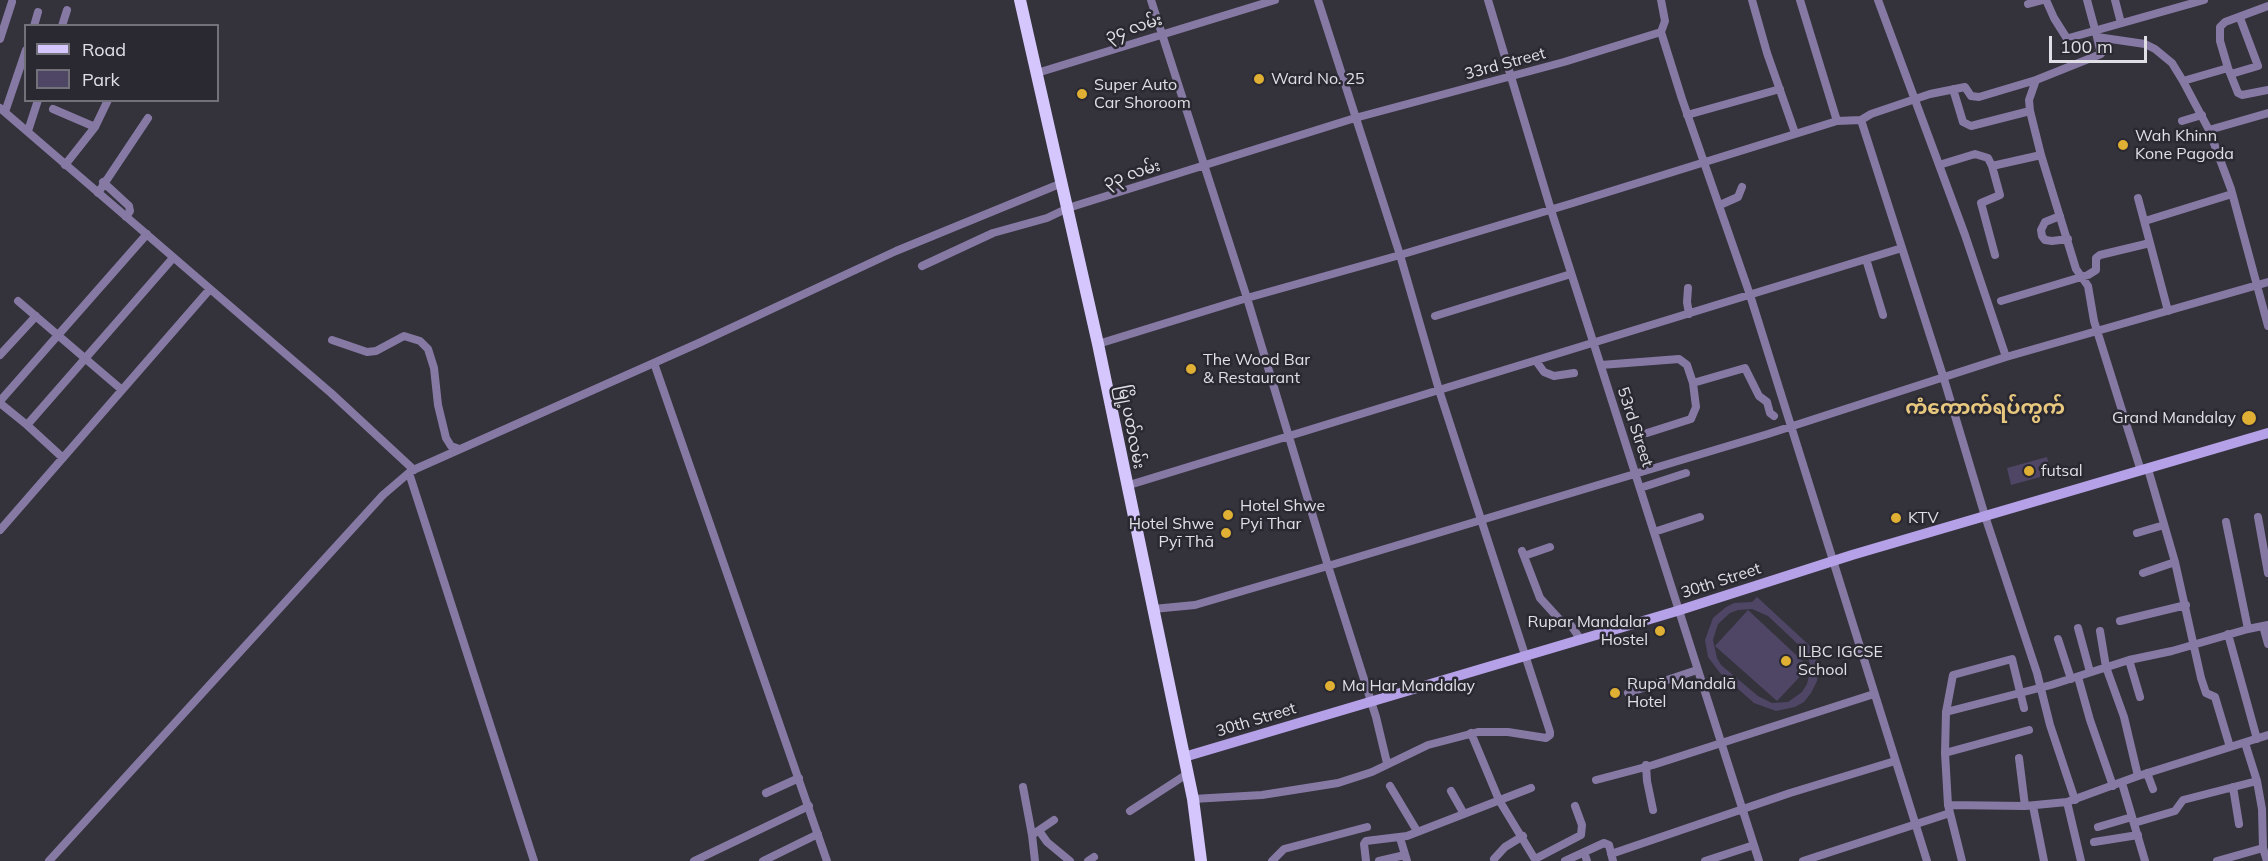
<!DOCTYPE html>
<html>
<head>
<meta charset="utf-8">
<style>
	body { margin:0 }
	#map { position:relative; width:2268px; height:861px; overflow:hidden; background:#34323b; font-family:Mulish,sans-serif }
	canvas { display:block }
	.legend { position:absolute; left:24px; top:24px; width:195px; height:78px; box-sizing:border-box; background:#2a2831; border:2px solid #737179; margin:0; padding:8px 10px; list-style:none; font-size:18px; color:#e0dfe5 }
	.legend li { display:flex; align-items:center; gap:12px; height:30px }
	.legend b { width:30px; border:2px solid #737179 }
	.scale { position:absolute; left:2049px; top:36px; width:98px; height:27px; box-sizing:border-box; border:3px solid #e0dfe5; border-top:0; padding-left:8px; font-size:18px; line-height:21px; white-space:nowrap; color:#e0dfe5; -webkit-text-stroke:4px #2a2831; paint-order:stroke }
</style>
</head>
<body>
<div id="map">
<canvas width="2268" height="861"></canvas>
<ul class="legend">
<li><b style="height:8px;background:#d5c7fd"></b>Road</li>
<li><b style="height:16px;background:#4f4666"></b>Park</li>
</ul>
<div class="scale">100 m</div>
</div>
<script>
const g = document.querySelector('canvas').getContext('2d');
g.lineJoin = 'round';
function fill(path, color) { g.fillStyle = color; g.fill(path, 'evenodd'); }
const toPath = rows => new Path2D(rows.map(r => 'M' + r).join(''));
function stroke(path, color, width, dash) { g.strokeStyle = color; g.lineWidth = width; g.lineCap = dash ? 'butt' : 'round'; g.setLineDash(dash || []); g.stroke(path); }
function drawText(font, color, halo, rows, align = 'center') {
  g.font = font + ' Mulish,"Noto Sans Myanmar",sans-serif'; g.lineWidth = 5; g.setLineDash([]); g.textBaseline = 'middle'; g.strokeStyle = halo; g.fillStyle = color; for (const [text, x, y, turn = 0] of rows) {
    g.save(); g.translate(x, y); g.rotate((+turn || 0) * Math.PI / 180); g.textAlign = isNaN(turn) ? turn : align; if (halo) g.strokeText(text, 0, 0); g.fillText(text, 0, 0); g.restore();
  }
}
fill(toPath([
	[2047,457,2051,474,2011,485,2007,468],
	[1757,597,1809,645,1815,655,1819,667,1817,681,1811,693,1804,702,1795,707,1776,711,1754,703,1720,673,1708,657,1705,640,1713,618,1726,607,1734,603,1752,602],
	[1752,609,1768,616,1803,649,1808,657,1811,668,1807,684,1802,692,1788,702,1772,703,1758,696,1721,665,1717,658,1713,640,1718,624,1730,613,1738,610],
	[1748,610,1809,667,1777,701,1715,646]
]), '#4f4666');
stroke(toPath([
	[1151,0,1247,298,1328,566,1195,605,1153,609],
	[1318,0,1400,255,1573,203,1837,121,1861,120,1871,114,1930,94,1965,87,1971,96,1979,97,2036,80],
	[1488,0,1551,210,1759,861],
	[1661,0,1665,21,1661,32,1682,99,1750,295,1927,861],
	[1752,0,1767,53,1795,133],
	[1800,0,1837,121],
	[1878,0,1965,235,2006,357],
	[2046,0,2054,18,2066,37,2069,38,2204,0],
	[2087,0,2097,37,2145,44,2155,49,2172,63,2183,81,2209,130,2231,189,2268,326],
	[2115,0,2121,23],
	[2028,4,2043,0],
	[34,26,38,12],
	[62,26,67,10],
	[0,39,12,2],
	[2228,68,2220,41,2220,27,2225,22,2268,6],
	[1037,73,1275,0],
	[2231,74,2258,66,2240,18],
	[2183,81,2228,68,2238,93,2242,95,2268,90],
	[1953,89,1963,122,1971,126,2030,111,2029,100,2036,80,2101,54,2097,37],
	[0,108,331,393,414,470],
	[53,109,95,127],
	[2030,111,2041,155,2076,269,2088,286,2094,321,2141,471],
	[5,112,26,50],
	[1687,115,1780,89],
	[1861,120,1944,379,1985,516,2037,673,2050,725,2075,800],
	[2182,121,2202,115],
	[2209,130,2268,113],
	[28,131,38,100],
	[65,165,95,127,108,100],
	[1939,165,1975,154,1988,158,1992,166,2041,155],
	[1992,166,2000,195,1981,203,1995,255],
	[103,182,129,206,130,211,126,217],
	[98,193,148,118],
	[2138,198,2168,311],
	[1720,205,1738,197,1742,187],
	[2060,216,2045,222,2041,230,2042,236,2045,240,2052,241,2068,239],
	[2145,221,2232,194],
	[1866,259,1883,315],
	[922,266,993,233,1047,218,1068,208,1355,118,1564,62,1661,32],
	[1688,288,1687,302,1689,314],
	[18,301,122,390],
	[2001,301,2088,275,2096,270,2096,258,2100,255,2150,243],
	[1435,316,1571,274],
	[332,340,367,352,376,351,404,336,420,341,428,349,434,368,438,405,446,438,451,446,459,449],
	[1098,344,1247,298,1400,255,1439,390,1550,732,1550,735,1546,738,1508,732,1478,732,1428,745,1372,772,1338,783,1262,795,1193,799],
	[0,355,36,316],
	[1536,361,1544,372,1554,376,1574,373],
	[654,363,827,861],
	[1601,365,1679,359,1687,365,1693,383,1745,368,1759,396,1767,402,1770,413,1774,416],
	[0,401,147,234],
	[0,403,27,425,173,258],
	[27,425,63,458],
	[1647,433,1691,419,1696,407,1693,383],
	[2148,469,2175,562,2201,678,2206,693,2215,697,2230,747],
	[409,473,534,861],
	[1126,486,1902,248],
	[1640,488,1686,473],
	[2258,517,2268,573],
	[2226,522,2248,629],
	[0,530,210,289],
	[1654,532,1700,517],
	[2137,533,2164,525],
	[1522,551,1540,598,1560,620,1570,624,1581,640],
	[1524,556,1550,547],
	[2143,573,2175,562],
	[2120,621,2186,605],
	[2263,626,2268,644],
	[2078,628,2090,672],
	[2100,631,2106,667,2124,717,2138,776],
	[2228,634,2257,739],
	[2058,639,2071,679],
	[2129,660,2140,697],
	[2078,677,2090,720,2113,786],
	[1628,693,1697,670],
	[1946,712,2051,685,2129,660,2172,651,2248,629,2268,625],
	[1471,733,1499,800,1536,861],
	[2245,743,2257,781,2262,809,2263,848,2267,861],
	[1945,753,2029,730],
	[2019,758,2025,806],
	[1387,763,1376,717,1328,566,1768,434,2006,357,2268,282],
	[1646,765,1647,781,1653,810],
	[2147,773,2153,789],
	[1596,780,1653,765,1874,694],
	[2122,783,2145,861],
	[1390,786,1417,831],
	[1023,787,1032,835],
	[2233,787,2239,824],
	[1451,791,1464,814],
	[766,793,799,778],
	[2067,802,2081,861],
	[1948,805,2025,806,2067,802,2138,776,2268,735],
	[2033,806,2044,861],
	[1130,811,1187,774],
	[2134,823,2175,811,2183,800,2257,781],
	[2098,827,2132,817],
	[1040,832,1047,842,1070,861],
	[1400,838,1407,861],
	[2094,842,2138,835],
	[1584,852,1587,861],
	[1611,854,1790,793,1895,761],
	[1494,859,1505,847,1523,836],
	[1535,859,1581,835,1582,825,1575,806],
	[49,861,383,495,411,471,701,342,896,251,1062,183],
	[694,861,809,806],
	[763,861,818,834],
	[1035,861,1032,835,1054,820],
	[1088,861,1094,857],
	[1272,861,1284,849,1367,827],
	[1366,861,1364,844,1366,841,1407,836,1531,788],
	[1379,861,1405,855],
	[1565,861,1604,843,1609,845,1613,861],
	[1705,861,1754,845],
	[1803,861,1950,813],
	[1962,861,1948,805,1945,753,1946,712,1953,675,2012,659,2024,708],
	[2217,861,2263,848]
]), '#867aa5', 8);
stroke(toPath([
	[1184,757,1677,611,1852,555,2268,433]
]), '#b5a1e7', 10);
stroke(toPath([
	[1020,0,1098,344,1193,799,1201,861]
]), '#d5c7fd', 12);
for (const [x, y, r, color] of [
	[1259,79,6,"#dfb034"],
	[1082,94,6,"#dfb034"],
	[2123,145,6,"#dfb034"],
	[1191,369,6,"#dfb034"],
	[2249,418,8,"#dfb034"],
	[2029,471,6,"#dfb034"],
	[1228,515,6,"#dfb034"],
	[1896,518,6,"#dfb034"],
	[1226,533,6,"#dfb034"],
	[1660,631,6,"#dfb034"],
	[1786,661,6,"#dfb034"],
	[1330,686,6,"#dfb034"],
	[1615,693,6,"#dfb034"]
]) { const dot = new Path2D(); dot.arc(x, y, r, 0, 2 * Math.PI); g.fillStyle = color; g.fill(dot); stroke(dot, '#2a2831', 2); }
drawText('16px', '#e0dfe5', '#2a2831', [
	["၃၄ လမ်း",1134,28,-17],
	["33rd Street",1505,64,-15],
	["၃၃ လမ်း",1132,174,-17],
	["မြို့ပတ်လမ်း",1131,427,79],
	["53rd Street",1635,427,72],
	["30th Street",1721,581,-18],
	["30th Street",1256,720,-17]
]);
drawText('16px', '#e0dfe5', '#2a2831', [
	["Ward No. 25",1271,79],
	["Super Auto",1094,85],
	["Car Shoroom",1094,103],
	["Wah Khinn",2135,136],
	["Kone Pagoda",2135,154],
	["The Wood Bar",1203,360],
	["& Restaurant",1203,378],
	["Grand Mandalay",2236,418,"right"],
	["futsal",2041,471],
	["Hotel Shwe",1240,506],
	["Pyi Thar",1240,524],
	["KTV",1908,518],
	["Hotel Shwe",1214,524,"right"],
	["Pyī Thā",1214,542,"right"],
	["Rupar Mandalar",1648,622,"right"],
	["Hostel",1648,640,"right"],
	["ILBC IGCSE",1798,652],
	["School",1798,670],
	["Rupā Mandalā",1627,684],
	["Hotel",1627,702],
	["Ma Har Mandalay",1342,686]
], 'left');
drawText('bold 20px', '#e8c87e', '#2a2831', [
	["ကံကောက်ရပ်ကွက်",1985,408]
]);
</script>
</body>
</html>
